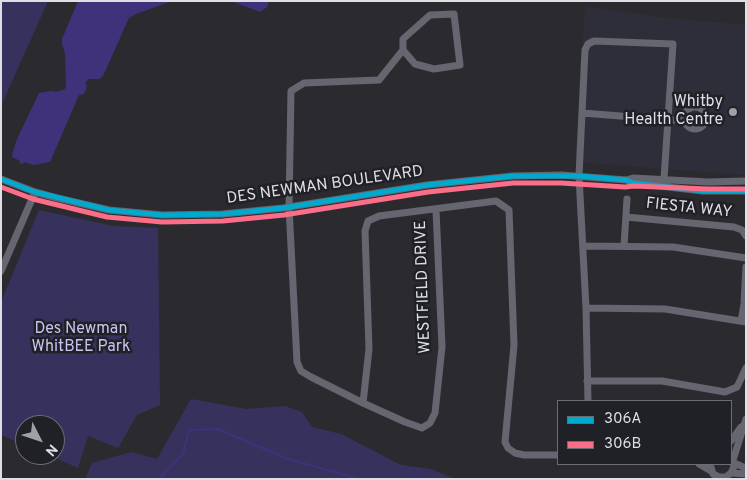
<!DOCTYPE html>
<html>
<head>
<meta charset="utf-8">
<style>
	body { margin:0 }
	#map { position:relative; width:747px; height:480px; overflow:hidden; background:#2b2b2f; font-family:Overpass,sans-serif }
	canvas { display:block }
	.frame { position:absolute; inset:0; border:2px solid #dedee4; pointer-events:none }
	.legend { position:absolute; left:557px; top:400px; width:175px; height:65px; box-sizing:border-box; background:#202027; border:1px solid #6c6c73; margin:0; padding:6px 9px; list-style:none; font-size:15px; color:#dedee4 }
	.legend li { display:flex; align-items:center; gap:10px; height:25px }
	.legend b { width:25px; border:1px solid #6c6c73 }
	.north { position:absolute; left:15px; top:415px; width:50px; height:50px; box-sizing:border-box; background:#202027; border:1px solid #6c6c73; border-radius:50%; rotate:131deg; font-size:14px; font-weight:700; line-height:20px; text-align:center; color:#dedee4 }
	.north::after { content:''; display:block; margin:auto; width:18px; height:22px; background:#9f9fa5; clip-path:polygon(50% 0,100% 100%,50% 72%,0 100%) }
</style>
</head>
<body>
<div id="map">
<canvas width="747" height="480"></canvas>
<div class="frame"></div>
<ul class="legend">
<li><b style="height:6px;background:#00a9ce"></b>306A</li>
<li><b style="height:6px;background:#fb6d88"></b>306B</li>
</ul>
<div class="north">N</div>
</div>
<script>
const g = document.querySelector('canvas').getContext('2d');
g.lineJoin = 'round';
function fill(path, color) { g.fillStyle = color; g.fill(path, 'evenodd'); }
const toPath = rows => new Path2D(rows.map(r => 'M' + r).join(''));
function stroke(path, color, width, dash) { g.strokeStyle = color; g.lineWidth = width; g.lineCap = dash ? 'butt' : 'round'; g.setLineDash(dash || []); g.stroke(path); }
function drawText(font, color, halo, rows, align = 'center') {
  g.font = font + ' Overpass,sans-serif'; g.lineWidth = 5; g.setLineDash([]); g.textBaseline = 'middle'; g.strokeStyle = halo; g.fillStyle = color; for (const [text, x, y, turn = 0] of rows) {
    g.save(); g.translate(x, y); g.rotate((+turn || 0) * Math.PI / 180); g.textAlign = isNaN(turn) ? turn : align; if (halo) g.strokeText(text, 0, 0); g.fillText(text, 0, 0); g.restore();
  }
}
fill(toPath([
	[585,6,657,17,746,25,746,175,575,162]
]), '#2e2e3a');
fill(toPath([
	[1,1,48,1,1,106],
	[39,210,114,226,158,228,160,405,137,415,118,448,88,436,78,468,49,455,55,455,55,425,25,425,25,445,1,435,1,302],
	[191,399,246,409,285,406,302,412,312,427,341,434,401,465,431,469,455,479,85,479,92,463,131,452,157,459]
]), '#37315e');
fill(toPath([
	[78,1,172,1,136,14,129,18,103,76,99,79,89,79,87,81,85,84,87,86,84,94,79,95,50,162,34,165,24,162,23,164,19,163,20,161,12,157,12,155,17,139,39,93,51,91,56,92,65,89,66,86,65,53,62,44,62,39],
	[231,1,269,1,267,7,260,12]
]), '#3f327a');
stroke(toPath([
	[159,479,183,454,189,430,218,429,288,459,359,479]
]), '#3f327a', 2);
stroke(toPath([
	[403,50,415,64,434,69,460,65,454,14,430,15,403,39,403,50,379,80,304,83,291,91,289,207,297,362,301,371,311,377,363,403,405,422,422,428,430,423,435,413,442,347,436,209],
	'684 118a11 11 0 1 1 22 0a11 11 0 1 1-22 0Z',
	[582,113,685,121],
	[1,179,35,192,57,198,109,210,162,215,223,214,283,208,427,185,513,176,561,175,626,180,633,178,708,182,746,181],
	[626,180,633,183,703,191,746,191],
	[626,217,734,227,742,230,746,236],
	[583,246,673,247,746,258],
	[624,246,627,199],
	[1,271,35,192],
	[586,308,665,309,746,322],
	[741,321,744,304,746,267],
	[587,381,662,381,725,392,737,387,746,368],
	[588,401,586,308,579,176,585,50,588,44,594,41,673,44,664,179],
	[363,403,369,349,365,231,368,221,379,216,496,201,509,210,514,345,505,442,508,448,515,453,524,455,558,455],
	[731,441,741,427],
	[733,460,746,419],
	[734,463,746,468],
	[699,464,711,471],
	[710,464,713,474,719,477,726,477,731,473,734,467,731,457],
	[731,473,746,474]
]), '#666670', 7);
stroke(toPath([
	[1,179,35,192,109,210,162,215,223,214,283,208,427,185,513,176,579,176,626,180,633,183,703,191,746,191]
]), '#00a9ce', 5);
stroke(toPath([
	[1,187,33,199,107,217,162,222,223,221,284,215,428,192,513,183,561,183,625,187,634,186,708,189,746,189]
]), '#fb6d88', 5);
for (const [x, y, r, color] of [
	[733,112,5,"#9f9fa5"]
]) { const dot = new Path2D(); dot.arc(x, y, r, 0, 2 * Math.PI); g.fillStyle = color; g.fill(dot); stroke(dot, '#202027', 2); }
drawText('16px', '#dedee4', '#202027', [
	["Whitby",723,103],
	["Health Centre",723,121]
], 'right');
drawText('16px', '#dedee4', '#202027', [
	["DES NEWMAN BOULEVARD",325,186,-8],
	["FIESTA WAY",689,209,6],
	["WESTFIELD DRIVE",424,287,-92]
]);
drawText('16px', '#c7c5f1', '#202027', [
	["Des Newman",81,330],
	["WhitBEE Park",81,348]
]);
</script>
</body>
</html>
